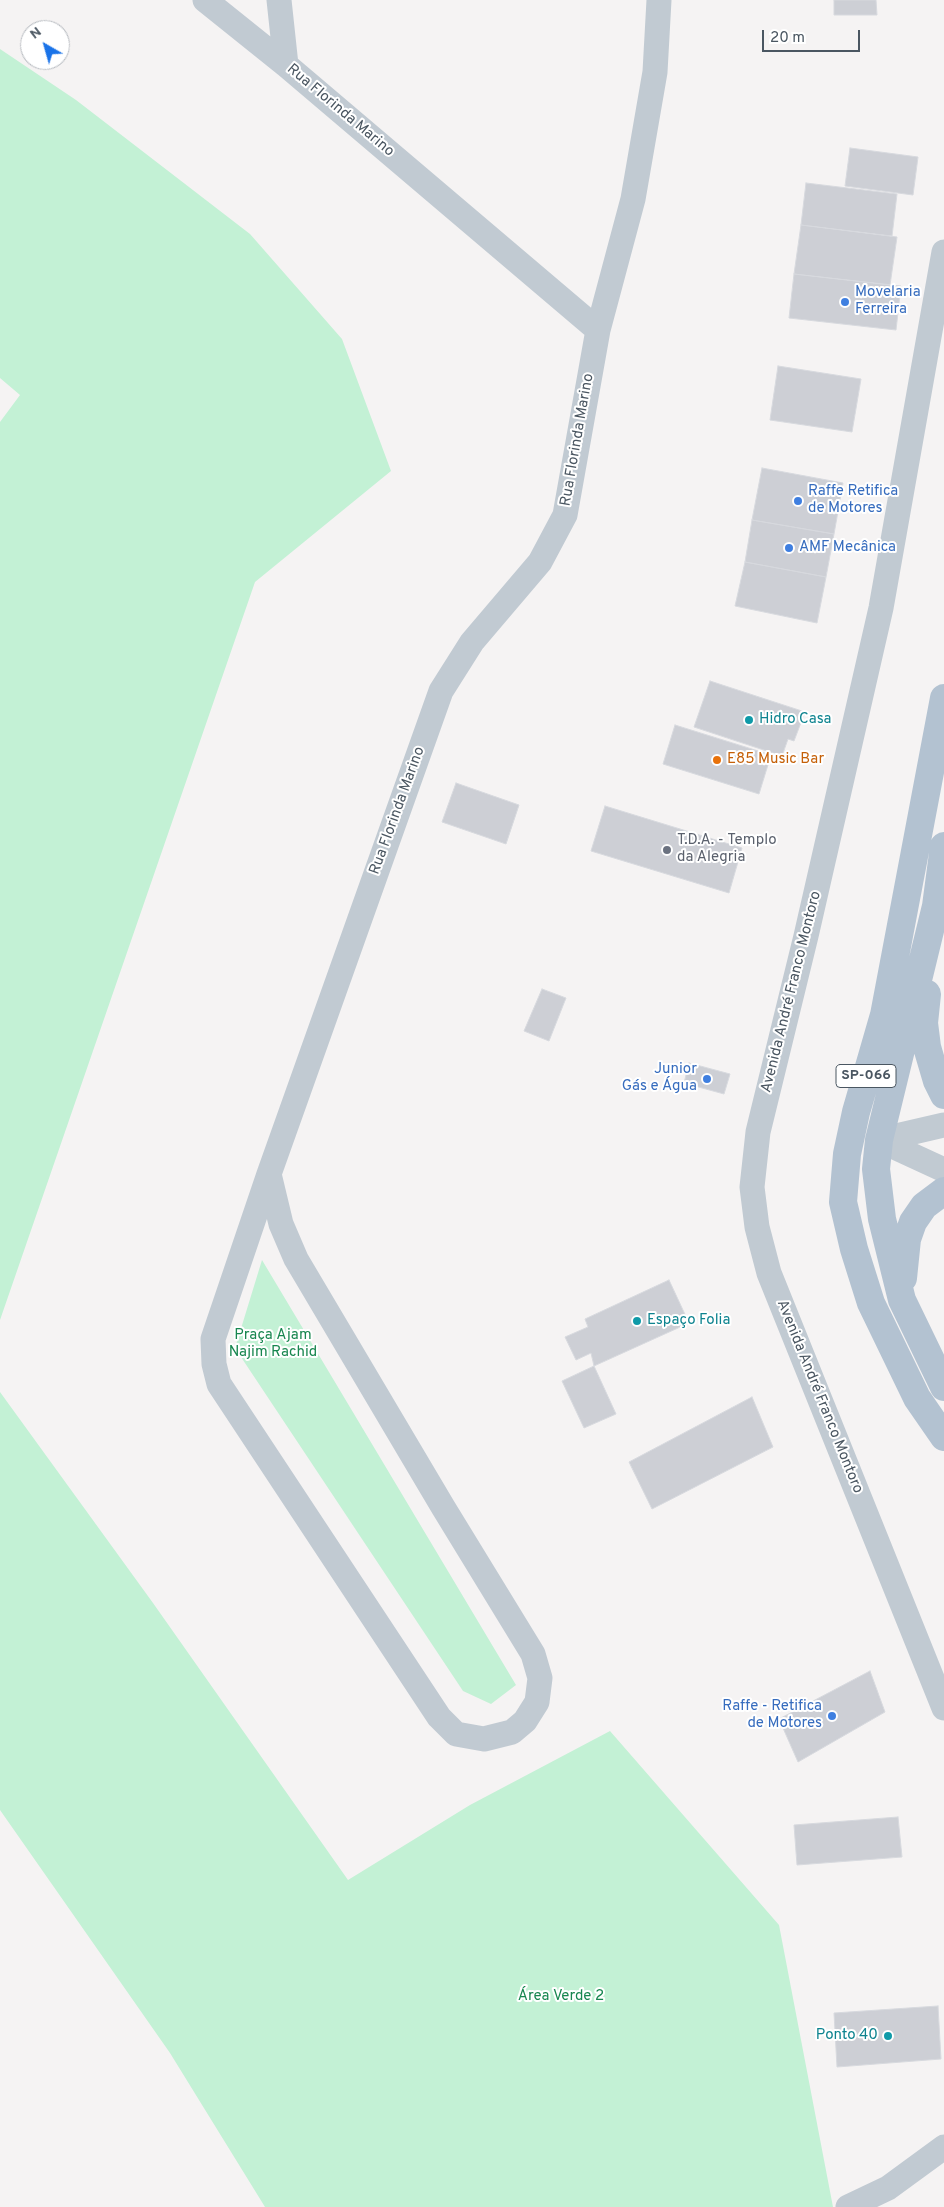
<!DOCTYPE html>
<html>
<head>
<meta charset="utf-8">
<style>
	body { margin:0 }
	#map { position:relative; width:944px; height:2207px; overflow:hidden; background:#f5f3f3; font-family:Overpass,sans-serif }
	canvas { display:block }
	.north { position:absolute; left:20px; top:20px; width:50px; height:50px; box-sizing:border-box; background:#fff; border:1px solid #b7bbc0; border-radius:50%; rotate:322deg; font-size:14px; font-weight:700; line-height:20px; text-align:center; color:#4a5661 }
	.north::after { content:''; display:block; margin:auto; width:18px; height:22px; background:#1a73e8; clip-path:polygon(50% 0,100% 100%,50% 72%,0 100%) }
	.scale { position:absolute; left:762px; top:30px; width:98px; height:22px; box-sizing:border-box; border:2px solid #4a5661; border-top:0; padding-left:6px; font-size:15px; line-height:18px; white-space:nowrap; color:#4a5661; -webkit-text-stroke:4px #fff; paint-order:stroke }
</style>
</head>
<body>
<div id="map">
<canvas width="944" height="2207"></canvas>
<div class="north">N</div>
<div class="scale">20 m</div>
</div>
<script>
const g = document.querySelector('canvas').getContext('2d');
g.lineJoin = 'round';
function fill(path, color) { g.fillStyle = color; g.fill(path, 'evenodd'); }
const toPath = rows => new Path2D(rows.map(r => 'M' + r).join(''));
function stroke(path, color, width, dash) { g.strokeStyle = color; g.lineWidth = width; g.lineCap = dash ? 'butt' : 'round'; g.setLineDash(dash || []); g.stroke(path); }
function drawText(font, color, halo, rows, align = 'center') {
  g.font = font + ' Overpass,sans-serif'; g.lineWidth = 4; g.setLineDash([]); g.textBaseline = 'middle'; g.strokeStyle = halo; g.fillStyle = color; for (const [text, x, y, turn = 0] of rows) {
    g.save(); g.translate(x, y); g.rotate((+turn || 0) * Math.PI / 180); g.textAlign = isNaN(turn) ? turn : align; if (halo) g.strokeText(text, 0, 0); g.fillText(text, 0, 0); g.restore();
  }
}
fill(toPath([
	[0,49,76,100,250,234,342,339,391,471,255,582,0,1320,0,422,20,395,0,378],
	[262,1260,516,1685,491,1704,463,1691,235,1348],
	[0,1392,153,1603,348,1880,470,1805,610,1731,779,1925,833,2207,265,2207,170,2053,0,1810]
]), '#c3f1d5');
const building = toPath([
	[834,0,876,0,877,15,834,15,834,0],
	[850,148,918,157,913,195,845,186,850,148],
	[806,183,897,194,892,236,801,225,806,183],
	[801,225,897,237,890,285,794,274,801,225],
	[794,274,901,286,896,330,789,318,794,274],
	[778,366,861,379,852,432,770,420,778,366],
	[762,468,843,483,834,534,752,520,762,468],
	[752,520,834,534,826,577,745,562,752,520],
	[745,562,826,577,817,623,735,606,745,562],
	[710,681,805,712,794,741,788,739,782,756,694,727,710,681],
	[675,725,771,755,759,794,663,764,675,725],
	[456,783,519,805,506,844,442,822,456,783],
	[605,806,742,848,729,893,591,851,605,806],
	[542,989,566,998,549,1041,524,1031,542,989],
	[689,1063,730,1074,724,1094,684,1083,689,1063],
	[669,1280,689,1323,594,1366,591,1353,576,1360,565,1337,588,1327,585,1319,669,1280],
	[594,1366,616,1414,584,1428,562,1381,594,1366],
	[752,1397,773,1447,652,1509,629,1462,752,1397],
	[870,1671,885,1712,798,1762,779,1719,870,1671],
	[898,1817,902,1857,797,1865,794,1825,898,1817],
	[938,2006,941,2059,837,2067,834,2013,938,2006]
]);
fill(building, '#cdcfd5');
stroke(building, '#d7d9de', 1);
stroke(toPath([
	[205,0,286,65,598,330],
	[279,0,286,65],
	[944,252,881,608,806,936,758,1132,752,1187,757,1227,769,1273,944,1708],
	[879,1140,944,1170],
	[879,1140,944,1125],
	[269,1174,281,1224,296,1259,443,1507,533,1654,540,1678,537,1702,525,1721,512,1732,484,1739,456,1734,439,1717,219,1384,214,1364,213,1339,269,1174,441,691,472,642,540,562,565,515,598,330,633,199,655,72,659,0],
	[848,2207,888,2188,944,2147]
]), '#c1cad2', 25);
stroke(toPath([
	[944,698,884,1015,856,1112,847,1154,843,1202,854,1249,871,1303,917,1398,944,1437],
	[944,846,936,906,879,1140,876,1169,882,1219,902,1300,944,1387],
	[927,994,924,1023,927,1047,937,1081,944,1095],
	[903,1278,907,1239,913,1222,924,1206,944,1191]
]), '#b3c2d1', 28);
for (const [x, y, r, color] of [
	[845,302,5,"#3f7fe0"],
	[798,501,5,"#3f7fe0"],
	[789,548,5,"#3f7fe0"],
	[749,720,5,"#0f9aa8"],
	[717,760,5,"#e8710a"],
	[667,850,5,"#6b7280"],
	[707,1079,5,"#3f7fe0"],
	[637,1321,5,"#0f9aa8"],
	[832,1716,5,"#3f7fe0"],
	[888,2036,5,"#0f9aa8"]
]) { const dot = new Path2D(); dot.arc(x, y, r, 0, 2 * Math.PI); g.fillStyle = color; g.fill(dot); stroke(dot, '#fff', 2); }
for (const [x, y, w] of [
	[866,1076,60]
]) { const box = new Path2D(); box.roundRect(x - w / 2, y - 11.5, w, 23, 4); g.fillStyle = '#fff'; g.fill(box); stroke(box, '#4a5661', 1); }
drawText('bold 14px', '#4a5661', null, [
	["SP-066",866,1076]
]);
drawText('15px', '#4a5661', '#fff', [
	["Rua Florinda Marino",340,111,40],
	["Rua Florinda Marino",578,440,-80],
	["Rua Florinda Marino",398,811,-70],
	["Avenida André Franco Montoro",792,992,-76],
	["Avenida André Franco Montoro",819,1397,68]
]);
drawText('15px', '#366cbe', '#fff', [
	["Movelaria",855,293],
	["Ferreira",855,310],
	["Raffe Retifica",808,492],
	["de Motores",808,509],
	["AMF Mecânica",799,548],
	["Junior",697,1070,"right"],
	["Gás e Água",697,1087,"right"],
	["Raffe - Retifica",822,1707,"right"],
	["de Motores",822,1724,"right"]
], 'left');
drawText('15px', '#0d838f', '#fff', [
	["Hidro Casa",759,720],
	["Espaço Folia",647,1321],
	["Ponto 40",878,2036,"right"]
], 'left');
drawText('15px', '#c56008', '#fff', [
	["E85 Music Bar",727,760]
], 'left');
drawText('15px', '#5b616d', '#fff', [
	["T.D.A. - Templo",677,841],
	["da Alegria",677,858]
], 'left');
drawText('15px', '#17864f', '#fff', [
	["Praça Ajam",273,1336],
	["Najim Rachid",273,1353],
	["Área Verde 2",561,1997]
]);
</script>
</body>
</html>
